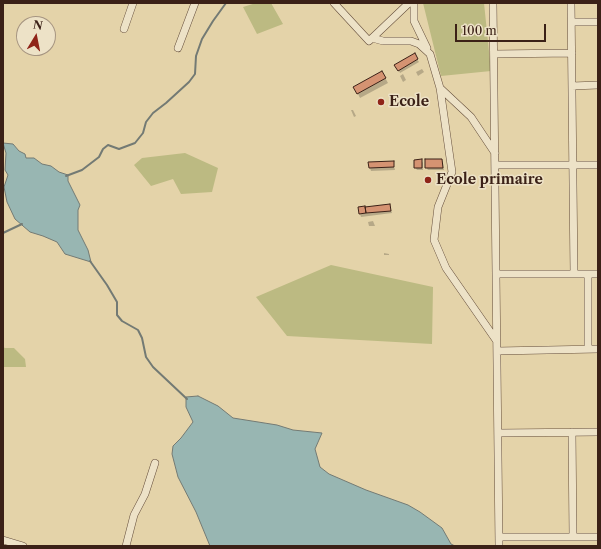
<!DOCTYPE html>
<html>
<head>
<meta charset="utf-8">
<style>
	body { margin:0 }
	#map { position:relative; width:601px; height:549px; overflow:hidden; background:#e4d3a9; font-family:"Libre Caslon Text",serif }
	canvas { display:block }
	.frame { position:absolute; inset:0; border:4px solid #3b2117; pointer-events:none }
	.north { position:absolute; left:16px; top:16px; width:40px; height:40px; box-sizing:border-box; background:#ede2c7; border:1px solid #a69581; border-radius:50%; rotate:10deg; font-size:11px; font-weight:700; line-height:16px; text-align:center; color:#3b2117 }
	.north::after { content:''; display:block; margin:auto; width:14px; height:18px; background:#8f2418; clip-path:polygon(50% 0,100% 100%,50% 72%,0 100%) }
	.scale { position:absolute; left:455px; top:24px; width:91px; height:18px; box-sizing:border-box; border:2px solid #3b2117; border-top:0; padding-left:5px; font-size:12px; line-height:14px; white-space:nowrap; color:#3b2117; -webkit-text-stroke:3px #ede2c7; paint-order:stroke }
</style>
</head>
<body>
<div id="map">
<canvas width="601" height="549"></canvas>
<div class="frame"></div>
<div class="north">N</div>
<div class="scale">100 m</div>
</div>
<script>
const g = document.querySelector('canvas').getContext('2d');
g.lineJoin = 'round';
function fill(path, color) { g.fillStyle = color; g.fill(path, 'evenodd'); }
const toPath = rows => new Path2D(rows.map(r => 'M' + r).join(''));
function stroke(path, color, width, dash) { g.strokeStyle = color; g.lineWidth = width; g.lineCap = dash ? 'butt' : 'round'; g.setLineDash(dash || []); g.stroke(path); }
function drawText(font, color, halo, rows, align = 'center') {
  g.font = font + ' "Libre Caslon Text",serif'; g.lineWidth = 3; g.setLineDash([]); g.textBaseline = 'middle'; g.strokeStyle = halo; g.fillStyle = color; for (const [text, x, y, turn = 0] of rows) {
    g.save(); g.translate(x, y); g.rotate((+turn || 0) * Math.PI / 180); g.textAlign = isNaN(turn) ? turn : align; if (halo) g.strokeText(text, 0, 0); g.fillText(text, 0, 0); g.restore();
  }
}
fill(toPath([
	[256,3,271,3,283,24,257,34,243,7],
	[423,3,484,3,491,71,441,76],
	[185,153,218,168,212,192,181,194,173,179,151,186,134,165,142,158],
	[331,265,433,287,432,344,287,336,256,297],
	[3,347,5,348,14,348,25,359,26,367,3,367]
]), '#bcba82');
const water = toPath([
	[3,143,13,144,19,151,25,154,26,158,34,158,42,164,51,166,59,172,68,175,68,181,80,205,78,210,78,230,88,250,91,262,65,254,57,242,43,236,30,232,15,219,7,202,4,187,8,175,5,170,6,153,3,143],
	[198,396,218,406,233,418,277,425,293,430,322,433,315,449,320,467,329,474,366,490,408,505,420,512,442,528,451,544,455,546,210,546,196,512,178,477,172,454,173,446,181,438,193,422,186,407,186,397,198,396]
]);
fill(water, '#98b6b2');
stroke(water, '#737a74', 1);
fill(toPath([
	[414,55,419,62,400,73,396,65],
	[422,69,424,72,418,76,416,72],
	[382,72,388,83,360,98,355,88],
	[403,74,406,80,403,82,400,76],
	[351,110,353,110,356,116,354,117],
	[421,160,423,163,423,170,417,170,415,167],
	[442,160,443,163,444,170,428,170,426,167],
	[393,162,395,170,371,171,370,168],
	[390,205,392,213,361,217,360,214],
	[373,221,375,226,369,226,368,222],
	[384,253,389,254,389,255,384,255]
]), '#0003');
stroke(toPath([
	[66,176,82,170,99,157,103,149,108,145,119,149,135,143,143,133,146,122,153,113,166,103,189,82,195,74,196,56,202,39,213,21,226,3],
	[3,233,22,224],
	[90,261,107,285,117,302,117,315,122,321,138,330,142,338,146,357,153,367,187,399]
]), '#737a74', 2);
const building = toPath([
	[415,53,418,59,398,71,394,65,415,53],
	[382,71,386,78,357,94,353,87,382,71],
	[422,159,422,168,414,168,414,160,422,159],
	[425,159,442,159,443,168,425,168,425,159],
	[394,161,394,167,369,168,368,162,394,161],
	[390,204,391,211,366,213,365,207,390,204],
	[365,206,366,213,359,214,358,207,365,206]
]);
fill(building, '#d59372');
stroke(building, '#3b2117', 1);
const minor = toPath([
	[334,3,369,41,409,3],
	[414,3,414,21,427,48],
	[493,3,499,546],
	[571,3,574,274],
	[572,22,598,22],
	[124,29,133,3],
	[372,38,383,41,411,41,419,44,430,54,440,88,452,172,438,207,434,240,446,268,496,340],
	[178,48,195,3],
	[494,54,572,53],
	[572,86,598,85],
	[440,88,471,117,495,153],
	[495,165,598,165],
	[496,274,598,274],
	[588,274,588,349],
	[497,351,598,349],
	[572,432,573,537],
	[498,433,598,432],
	[499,537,598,537],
	[3,540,23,546],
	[126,546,134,515,145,494,155,463]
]);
stroke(minor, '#654e3c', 8);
stroke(minor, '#ede2c7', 7);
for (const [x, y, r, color] of [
	[381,102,4,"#8f2418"],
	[428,180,4,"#8f2418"]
]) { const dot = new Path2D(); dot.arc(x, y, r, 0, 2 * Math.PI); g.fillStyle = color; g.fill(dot); stroke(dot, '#ede2c7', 1.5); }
drawText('bold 14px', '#3b2117', '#ede2c7', [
	["Ecole",389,102],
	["Ecole primaire",436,180]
], 'left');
</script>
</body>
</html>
